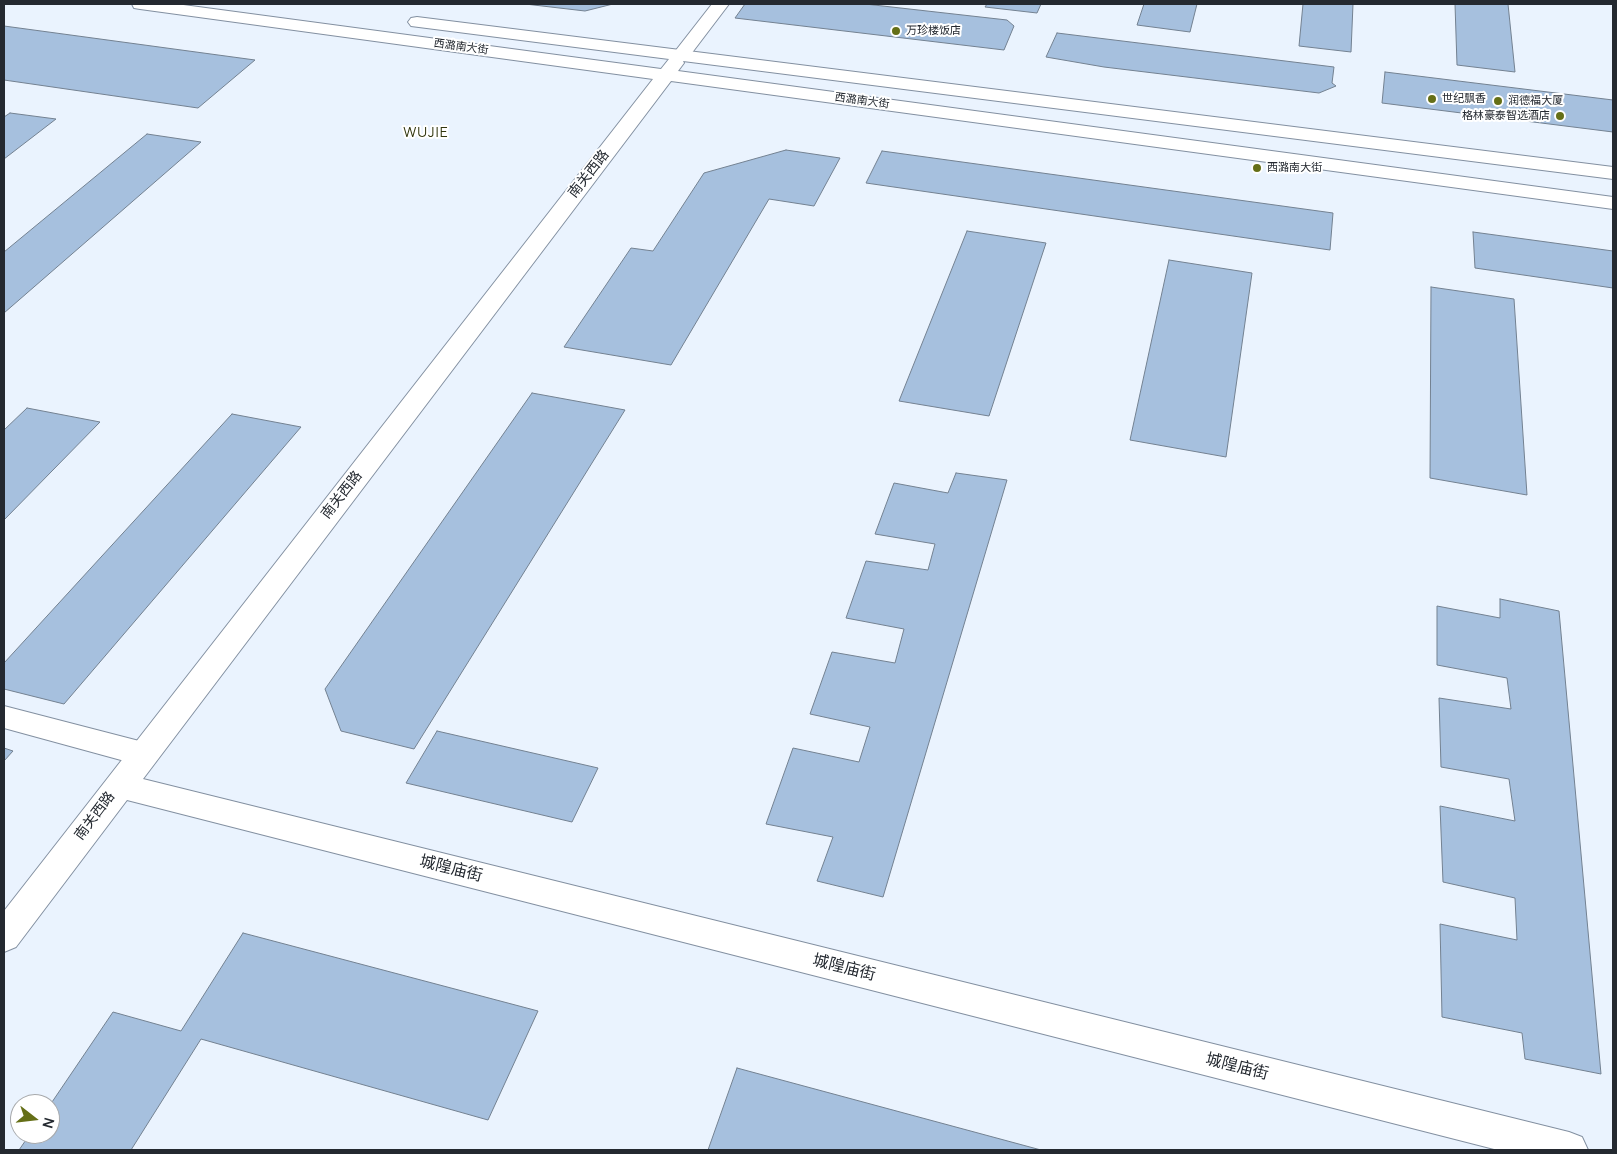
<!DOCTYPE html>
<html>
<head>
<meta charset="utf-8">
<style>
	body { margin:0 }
	#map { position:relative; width:1617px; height:1154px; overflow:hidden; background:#eaf3fe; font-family:Manrope,sans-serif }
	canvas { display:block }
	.frame { position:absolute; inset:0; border:5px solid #242930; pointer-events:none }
	.north { position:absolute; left:10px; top:1094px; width:50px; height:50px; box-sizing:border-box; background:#fff; border:1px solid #a7a9ac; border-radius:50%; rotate:106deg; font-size:14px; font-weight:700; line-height:20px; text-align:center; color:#242930 }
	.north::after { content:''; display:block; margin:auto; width:18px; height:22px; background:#656f17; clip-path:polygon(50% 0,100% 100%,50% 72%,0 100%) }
</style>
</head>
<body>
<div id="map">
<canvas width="1617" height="1154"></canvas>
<div class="frame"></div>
<div class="north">N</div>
</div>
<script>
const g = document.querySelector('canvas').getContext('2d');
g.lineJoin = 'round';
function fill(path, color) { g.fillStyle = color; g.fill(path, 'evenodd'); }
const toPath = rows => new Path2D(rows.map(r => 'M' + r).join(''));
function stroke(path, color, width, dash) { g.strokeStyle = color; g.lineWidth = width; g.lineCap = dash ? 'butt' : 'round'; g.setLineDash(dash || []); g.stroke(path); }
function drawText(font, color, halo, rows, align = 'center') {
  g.font = font + ' Manrope,"Noto Sans SC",sans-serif'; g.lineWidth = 4; g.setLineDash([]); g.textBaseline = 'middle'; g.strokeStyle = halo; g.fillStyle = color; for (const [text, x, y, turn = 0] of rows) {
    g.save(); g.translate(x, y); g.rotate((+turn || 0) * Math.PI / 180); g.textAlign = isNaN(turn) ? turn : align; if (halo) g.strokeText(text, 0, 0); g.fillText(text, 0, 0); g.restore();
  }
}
const building = toPath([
	[525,4,613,4,585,11,525,4],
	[745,4,865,4,1007,20,1014,26,1004,50,735,18,745,4],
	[987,4,1041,4,1037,13,985,7,987,4],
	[1144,4,1197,4,1190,32,1137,25,1144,4],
	[1303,4,1353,4,1351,52,1299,46,1303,4],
	[1455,4,1508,4,1515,72,1457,65,1455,4],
	[4,26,255,60,198,108,4,80,4,26],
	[1057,33,1334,67,1332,83,1336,86,1319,93,1104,67,1046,57,1057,33],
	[1385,72,1613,100,1613,132,1382,103,1385,72],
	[10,113,56,119,4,159,4,117,10,113],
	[147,134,201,142,4,313,4,252,147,134],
	[786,150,840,158,814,206,769,199,671,365,564,347,631,248,653,251,704,173,786,150],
	[882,151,1333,213,1330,250,866,183,882,151],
	[967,231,1046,243,989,416,899,401,967,231],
	[1473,232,1613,251,1613,288,1475,268,1473,232],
	[1169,260,1252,273,1226,457,1130,440,1169,260],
	[1431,287,1514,299,1527,495,1430,478,1431,287],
	[532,393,625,410,414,749,341,731,325,689,532,393],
	[27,408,100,422,4,520,4,430,27,408],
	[232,414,301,427,64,704,4,689,4,663,232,414],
	[956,473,1007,480,883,897,817,881,833,837,766,824,793,748,859,762,870,727,810,714,832,652,895,663,904,629,846,618,866,561,928,570,935,544,875,534,894,483,948,493,956,473],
	[1500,599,1559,611,1601,1074,1525,1059,1522,1033,1442,1017,1440,924,1517,940,1515,898,1443,882,1440,806,1515,821,1509,779,1441,767,1439,698,1511,709,1507,678,1437,665,1437,606,1500,618,1500,599],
	[437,731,598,768,572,822,406,783,437,731],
	[4,748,13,751,4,761,4,748],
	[243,933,538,1011,488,1120,201,1039,131,1150,19,1150,30,1134,50,1134,50,1105,113,1012,181,1031,243,933],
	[737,1068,1041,1150,708,1150,737,1068]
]);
fill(building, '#a6c0de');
stroke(building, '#738191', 1);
const street = toPath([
	[712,4,729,4,688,58,682,59,676,58,673,54,712,4],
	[4,706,143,742,154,746,158,754,154,762,143,766,4,728,4,706]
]);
const secondary = toPath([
	[132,4,176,4,661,69,669,59,411,26,408,22,411,18,417,17,1613,167,1613,179,683,61,684,63,678,71,1613,197,1613,209,671,81,143,779,1569,1132,1582,1137,1588,1150,1498,1150,127,800,16,947,4,952,4,911,653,79,140,9,134,8,132,4]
]);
stroke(street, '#8390a1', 2);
stroke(secondary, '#8390a1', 2);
fill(street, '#fff');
fill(secondary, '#fff');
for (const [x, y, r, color] of [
	[896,31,5,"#656f17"],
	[1432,99,5,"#656f17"],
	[1498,101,5,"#656f17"],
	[1560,116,5,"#656f17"],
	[1257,168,5,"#656f17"]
]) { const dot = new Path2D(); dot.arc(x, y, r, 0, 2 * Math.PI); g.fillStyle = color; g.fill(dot); stroke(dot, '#fff', 2); }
drawText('11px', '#242930', '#fff', [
	["万珍楼饭店",906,31],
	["世纪飘香",1442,99],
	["润德福大厦",1508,101],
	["格林豪泰智选酒店",1550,116,"right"],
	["西潞南大街",1267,168]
], 'left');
drawText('11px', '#242930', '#fff', [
	["西潞南大街",461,47,8],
	["西潞南大街",862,101,8]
]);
g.letterSpacing = '1px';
drawText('14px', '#30350d', '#fff', [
	["WUJIE",426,133]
]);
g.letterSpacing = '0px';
drawText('14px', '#242930', '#fff', [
	["南关西路",589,174,-52],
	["南关西路",342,495,-52],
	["南关西路",95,816,-53]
]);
drawText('16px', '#242930', '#fff', [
	["城隍庙街",451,869,14],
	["城隍庙街",844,968,14],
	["城隍庙街",1237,1067,14]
]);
</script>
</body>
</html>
